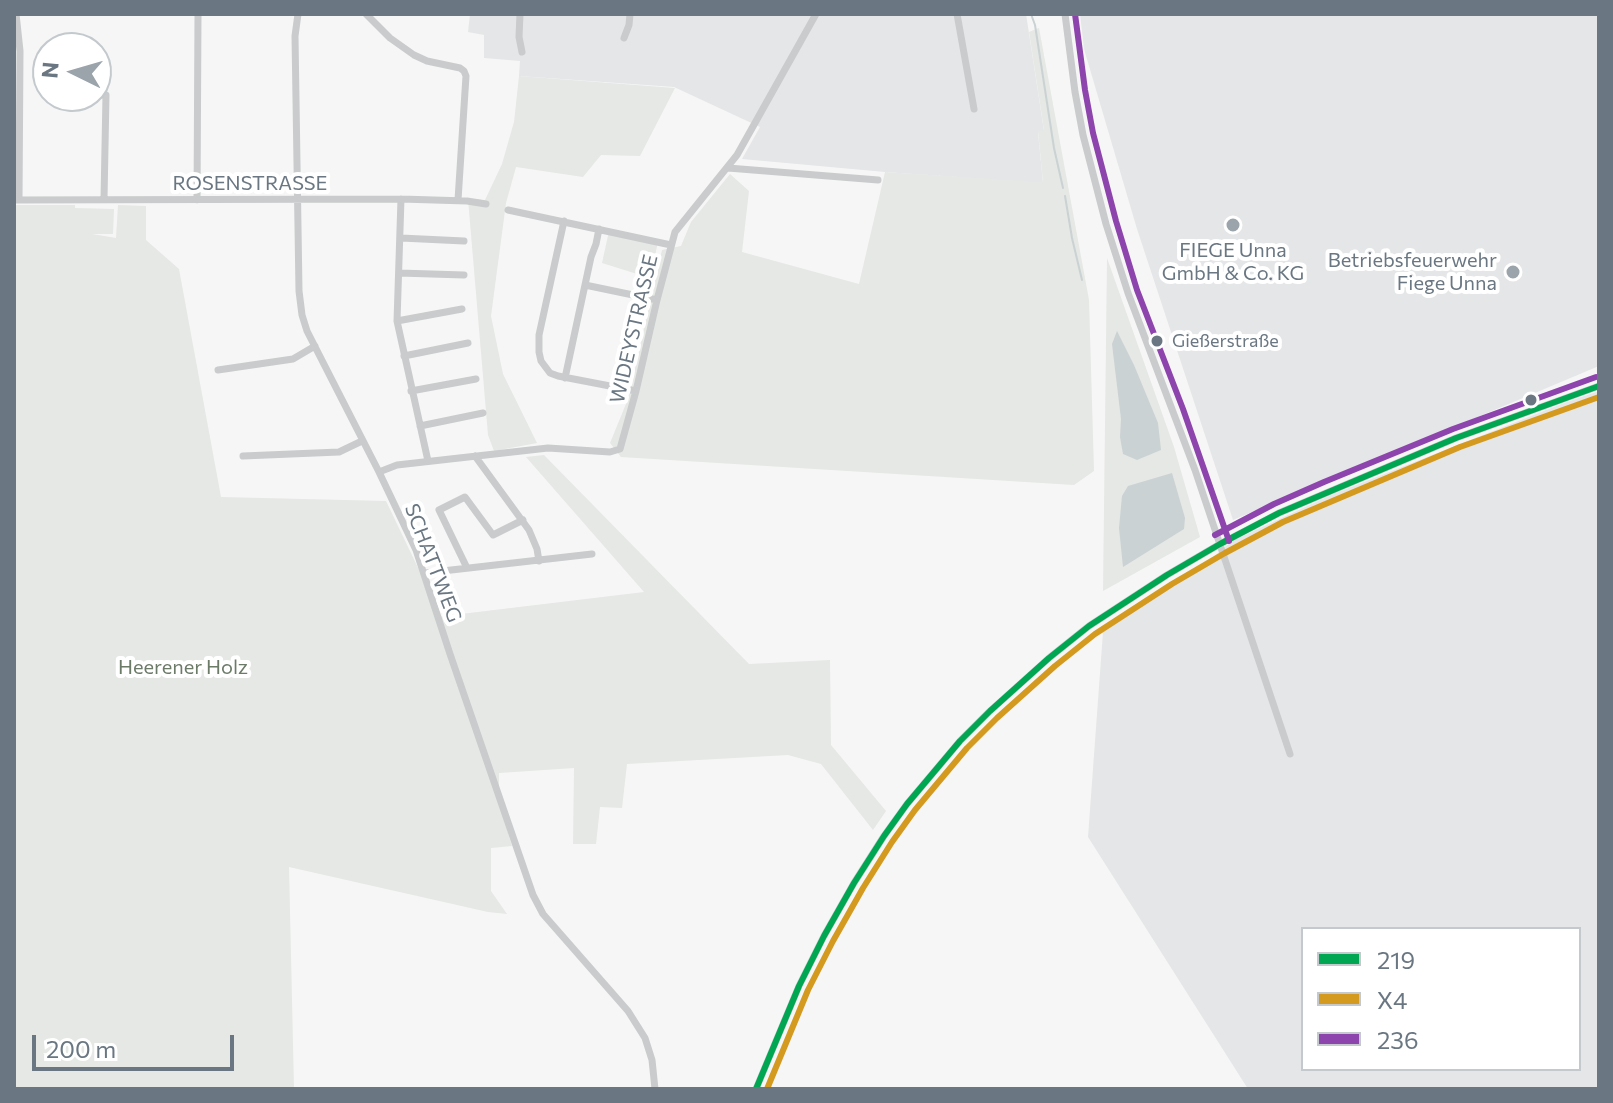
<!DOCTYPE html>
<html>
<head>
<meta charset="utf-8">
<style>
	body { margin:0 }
	#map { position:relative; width:1613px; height:1103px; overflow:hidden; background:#f6f6f6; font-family:Commissioner,sans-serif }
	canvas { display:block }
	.frame { position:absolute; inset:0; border:16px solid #6a7782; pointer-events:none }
	.legend { position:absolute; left:1301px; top:927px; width:280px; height:144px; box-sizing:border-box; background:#fff; border:2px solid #c3c9cd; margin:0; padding:10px 14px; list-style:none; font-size:24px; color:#6a7782 }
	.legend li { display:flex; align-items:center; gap:16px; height:40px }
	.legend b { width:40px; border:2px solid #c3c9cd }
	.north { position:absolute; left:32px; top:32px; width:80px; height:80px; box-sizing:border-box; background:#fff; border:2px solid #c3c9cd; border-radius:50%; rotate:275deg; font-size:22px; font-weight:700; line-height:32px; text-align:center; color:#6a7782 }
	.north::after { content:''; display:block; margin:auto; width:28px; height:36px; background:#9ba3ab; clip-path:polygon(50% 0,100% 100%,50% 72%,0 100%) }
	.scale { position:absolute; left:32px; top:1035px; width:202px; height:36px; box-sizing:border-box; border:4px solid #6a7782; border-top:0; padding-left:10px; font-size:24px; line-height:28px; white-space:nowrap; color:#6a7782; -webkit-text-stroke:6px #fff; paint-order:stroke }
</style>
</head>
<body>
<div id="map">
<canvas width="1613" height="1103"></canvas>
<div class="frame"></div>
<ul class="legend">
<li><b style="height:10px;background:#00a651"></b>219</li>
<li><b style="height:10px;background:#d49a20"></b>X4</li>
<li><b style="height:10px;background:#8e44ad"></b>236</li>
</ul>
<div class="north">N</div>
<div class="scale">200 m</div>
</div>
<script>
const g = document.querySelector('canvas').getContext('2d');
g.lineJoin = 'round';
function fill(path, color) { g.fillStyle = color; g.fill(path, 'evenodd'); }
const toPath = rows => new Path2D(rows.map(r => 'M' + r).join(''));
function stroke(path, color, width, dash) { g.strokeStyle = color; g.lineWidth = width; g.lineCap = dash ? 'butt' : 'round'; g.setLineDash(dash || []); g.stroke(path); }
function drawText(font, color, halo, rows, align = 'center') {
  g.font = font + ' Commissioner,sans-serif'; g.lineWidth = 8; g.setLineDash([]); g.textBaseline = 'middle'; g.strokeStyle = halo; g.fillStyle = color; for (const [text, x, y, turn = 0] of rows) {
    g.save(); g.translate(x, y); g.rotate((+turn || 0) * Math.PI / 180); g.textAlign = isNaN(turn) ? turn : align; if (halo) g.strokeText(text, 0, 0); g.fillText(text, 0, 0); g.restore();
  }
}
fill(toPath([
	[470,14,1026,14,1044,131,1038,132,1043,183,885,172,742,159,760,127,674,87,519,76,520,61,484,58,484,35,468,32],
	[1080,14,1599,14,1599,366,1233,520,1137,229,1084,49],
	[1599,391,1599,1089,1248,1089,1088,837,1103,632,1212,558,1232,541,1331,495,1564,403],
	[1303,929,1579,929,1579,1069,1303,1069]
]), '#e5e6e7');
fill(toPath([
	[1039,28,1089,300,1094,471,1074,485,621,457,610,443,628,399,662,250,681,246,691,222,730,174,749,191,742,252,859,284,885,172,1043,182,1038,131,1044,130,1029,32],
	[519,76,675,88,640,156,601,155,583,177,516,167,506,203,491,316,503,374,537,443,494,451,488,435,468,199,485,200,502,164,514,122],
	[14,205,75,205,75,208,114,209,113,234,92,234,116,238,118,205,146,206,146,240,179,269,221,497,386,501,421,574,436,617,644,592,526,457,544,455,749,664,830,660,831,745,886,811,873,830,821,764,788,755,627,764,622,808,600,807,596,844,573,844,574,768,499,773,499,803,512,846,491,848,491,891,507,914,488,912,289,867,294,1089,14,1089],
	[609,231,658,242,650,278,602,263],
	[1107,258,1174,447,1200,537,1103,591]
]), '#e5e8e4');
fill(toPath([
	[1117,331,1134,365,1158,423,1161,450,1137,460,1123,454,1120,437,1121,419,1112,344],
	[1172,473,1185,518,1184,529,1123,567,1119,528,1122,496,1128,486]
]), '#cbd2d4');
stroke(toPath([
	[1031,14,1035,25,1054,148,1063,188],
	[1065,196,1072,238,1082,280]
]), '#cbd2d4', 2);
stroke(toPath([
	[16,14,20,51,19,200],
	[298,14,295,36,299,291,302,315,307,331,379,472,416,550,450,654,533,895,543,914,628,1011,645,1038,652,1060,655,1089],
	[366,14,390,38,414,55,427,61,460,68,464,71,466,76,458,200],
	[520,14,519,37,522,52],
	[957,14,974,109],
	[1065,14,1075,92,1083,135,1106,224,1128,293,1195,470,1290,754],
	[624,38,629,25,630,14],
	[96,95,97,95,98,62],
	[97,95,106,95,104,199],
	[728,168,878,180],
	[401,199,397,321,428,461],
	[14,200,401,199,467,201,486,204],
	[197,200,198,14],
	[508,210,671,245],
	[564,221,539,335,539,352,541,361,550,373,558,376,636,391],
	[401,238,464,241],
	[399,273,464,275],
	[585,285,657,300],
	[397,321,462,309],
	[404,356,468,343],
	[218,370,293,359,315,346],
	[565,378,591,257,596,244,599,229],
	[411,391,476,379],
	[420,426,483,413],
	[243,456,339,452,362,441],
	[475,456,529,530,537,549,539,561],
	[379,472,397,465,548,448,610,452,620,449,636,391,657,300,675,232,737,155,816,14],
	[467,568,439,510,465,497,493,535,523,520],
	[425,573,592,554],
	[756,1089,799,986,824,936,854,883,884,836,907,804,960,741,990,711,1049,658,1089,626,1167,575,1220,544,1279,513,1456,438,1599,386]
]), '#c9cbcc', 7);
stroke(toPath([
	[756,1089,799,986,824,936,854,883,884,836,907,804,960,741,990,711,1049,658,1089,626,1167,575,1220,544,1279,513,1456,438,1599,386]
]), '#00a651', 6);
stroke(toPath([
	[767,1089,808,990,833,941,863,888,892,842,915,810,967,748,997,718,1055,666,1095,634,1172,584,1225,553,1283,522,1460,447,1599,397]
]), '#d49a20', 6);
stroke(toPath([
	[1075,14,1085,90,1093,133,1116,221,1137,290,1183,409,1229,541],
	[1215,535,1274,504,1324,482,1453,429,1596,377]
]), '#8e44ad', 6);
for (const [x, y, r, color] of [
	[1233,225,8,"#9ba3ab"],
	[1513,272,8,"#9ba3ab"],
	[1157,341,7,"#6a7782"],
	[1531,400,7,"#6a7782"]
]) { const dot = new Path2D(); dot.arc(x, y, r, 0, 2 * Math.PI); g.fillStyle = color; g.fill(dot); stroke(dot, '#fff', 3); }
drawText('18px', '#6a7782', '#fff', [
	["Gießerstraße",1172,341]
], 'left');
drawText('20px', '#6a7782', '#fff', [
	["ROSENSTRASSE",250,183],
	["WIDEYSTRASSE",634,329,-77],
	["SCHATTWEG",433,563,69]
]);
drawText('20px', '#6a7782', '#fff', [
	["FIEGE Unna",1233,250],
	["GmbH & Co. KG",1233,273],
	["Betriebsfeuerwehr",1497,260,"right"],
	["Fiege Unna",1497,283,"right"]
]);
drawText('20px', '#6c7a68', '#fff', [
	["Heerener Holz",183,667]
]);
</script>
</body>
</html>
